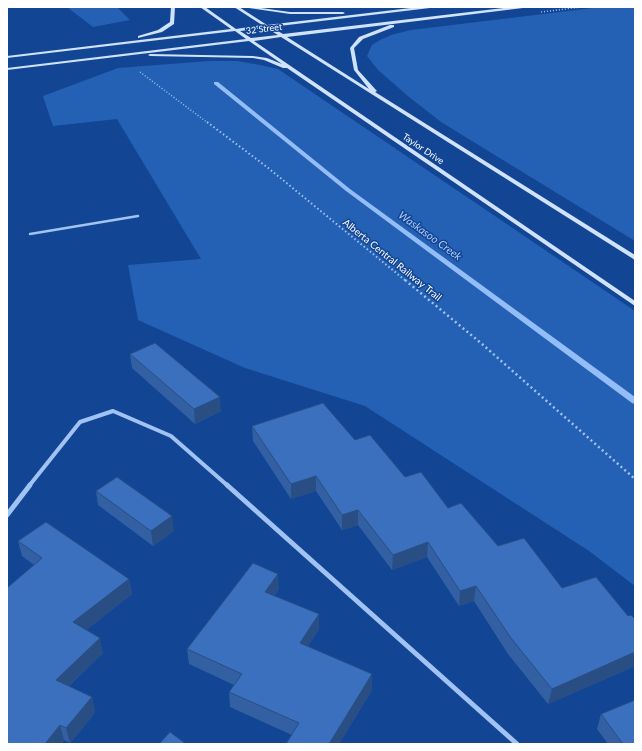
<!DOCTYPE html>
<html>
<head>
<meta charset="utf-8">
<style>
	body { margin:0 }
	#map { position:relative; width:642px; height:751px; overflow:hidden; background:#124695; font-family:Lato,sans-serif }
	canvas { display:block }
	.frame { position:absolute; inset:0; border:8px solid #fff; pointer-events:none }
</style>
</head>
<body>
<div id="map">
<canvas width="642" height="751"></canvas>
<div class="frame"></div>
</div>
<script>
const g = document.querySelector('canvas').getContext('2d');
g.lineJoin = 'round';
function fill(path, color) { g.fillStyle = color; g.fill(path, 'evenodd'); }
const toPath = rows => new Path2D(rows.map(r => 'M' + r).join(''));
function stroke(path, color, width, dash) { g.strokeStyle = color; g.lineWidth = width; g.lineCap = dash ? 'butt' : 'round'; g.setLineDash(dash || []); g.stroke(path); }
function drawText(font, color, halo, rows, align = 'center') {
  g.font = font + ' Lato,sans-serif'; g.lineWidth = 3; g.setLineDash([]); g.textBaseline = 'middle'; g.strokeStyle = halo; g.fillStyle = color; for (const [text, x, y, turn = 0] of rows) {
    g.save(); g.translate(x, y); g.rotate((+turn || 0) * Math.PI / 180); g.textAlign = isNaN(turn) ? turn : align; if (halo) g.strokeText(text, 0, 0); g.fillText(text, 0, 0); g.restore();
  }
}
fill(toPath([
	[67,7,117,7,130,20,93,27],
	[601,7,635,7,635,241,441,122,409,97,378,70,367,56,372,45,380,40,391,35,411,30],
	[209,61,237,61,260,65,278,69,635,311,635,586,589,551,365,406,245,368,138,320,128,265,201,259,117,119,53,126,43,96,118,68]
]), '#2460b4');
fill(toPath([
	[214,82,218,82,350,189,635,397,635,404,632,403,346,191,214,84,214,82]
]), '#93bdf6');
stroke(toPath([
	[541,12,582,7],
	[140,72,208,123]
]), '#a1c3f3', 1.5, [1, 2]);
stroke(toPath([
	[207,122,267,167,406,281]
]), '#a1c3f3', 2, [1.5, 2.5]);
stroke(toPath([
	[405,280,482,344,635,479]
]), '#a1c3f3', 2.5, [2, 3]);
stroke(toPath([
	[30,234,138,216]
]), '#a1c3f3', 2.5);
stroke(toPath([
	[29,486,80,422,113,411,171,436,228,486]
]), '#a1c3f3', 4);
stroke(toPath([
	[227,485,517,744],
	[7,515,30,485]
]), '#a1c3f3', 5);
fill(toPath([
	[171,7,175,7,174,24,162,32,138,38,138,36,158,30,170,22,171,7],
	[200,7,205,7,236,29,262,25,234,7,239,7,267,25,419,7,432,7,430,8,271,27,283,34,512,7,525,7,523,8,287,37,369,89,354,70,350,48,359,37,390,25,394,25,394,27,363,39,354,48,358,70,376,90,377,91,375,92,635,255,635,260,281,37,254,41,635,301,635,306,287,68,283,68,264,60,253,58,150,56,148,55,150,54,253,56,267,58,282,64,249,41,7,70,7,68,246,39,235,31,7,58,7,56,231,29,200,7],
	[266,28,278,35,251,38,240,31,266,28],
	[242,7,254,7,290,12,343,12,345,13,343,14,290,14,242,7]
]), '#d0e2fd');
fill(toPath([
	[130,354,221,411,195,424,132,368],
	[252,426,355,440,448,508,498,546,562,588,635,619,635,666,548,704,508,654,474,601,459,606,427,557,392,570,358,525,342,530,316,491,291,499,253,441],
	[96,491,174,531,153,546,98,505],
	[18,541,129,579,132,594,86,630,103,653,69,686,92,697,95,713,70,743,64,740,61,744,7,744,34,565,22,556],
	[279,589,274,596,319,614,319,629,308,646,372,690,339,744,286,744,292,735,230,707,229,692,234,685,189,664,187,649],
	[601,714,635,744,608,744,597,729]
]), '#3260a3');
fill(toPath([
	[220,397,221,411,195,424,194,409],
	[316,476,316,491,291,499,291,484],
	[358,510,358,525,342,530,342,515],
	[172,516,174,531,153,546,151,531],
	[428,542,427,557,392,570,393,555],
	[278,574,279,589,265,607,265,592],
	[129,579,132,594,77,638,73,622],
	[476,586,474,601,459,606,460,591],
	[319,614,319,629,300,658,300,643],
	[100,638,103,653,59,695,56,680],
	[635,652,635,666,548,704,552,689],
	[372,674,372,690,339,744,329,744],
	[92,697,95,713,70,743,66,728],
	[60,725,64,740,61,744,45,744]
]), '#294e84');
const building = toPath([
	[155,343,220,397,194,409,130,354,155,343],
	[323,403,355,440,370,435,405,477,421,472,448,508,461,503,498,546,524,538,562,588,596,577,628,616,631,615,635,619,635,652,552,689,511,638,476,586,460,591,428,542,393,555,358,510,342,515,316,476,291,484,252,426,323,403],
	[117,477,172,516,151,531,96,491,117,477],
	[46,522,129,579,73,622,100,638,56,680,92,697,66,728,60,725,45,744,7,744,7,588,42,558,18,541,46,522],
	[253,563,278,574,265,592,319,614,300,643,372,674,329,744,286,744,299,723,229,692,242,674,187,649,253,563],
	[635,700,635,744,623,744,601,714,635,700],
	[170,732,186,744,159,744,170,732]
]);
fill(building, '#3a70bd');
stroke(building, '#294e84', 1);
drawText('9px', '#fff', '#124695', [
	["32 Street",264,29,-7],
	["Taylor Drive",423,149,34]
]);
drawText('10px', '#fff', '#124695', [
	["Alberta Central Railway Trail",392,260,39]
]);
drawText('italic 11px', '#adcdfa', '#124695', [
	["Waskasoo Creek",430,236,36]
]);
</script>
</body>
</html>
